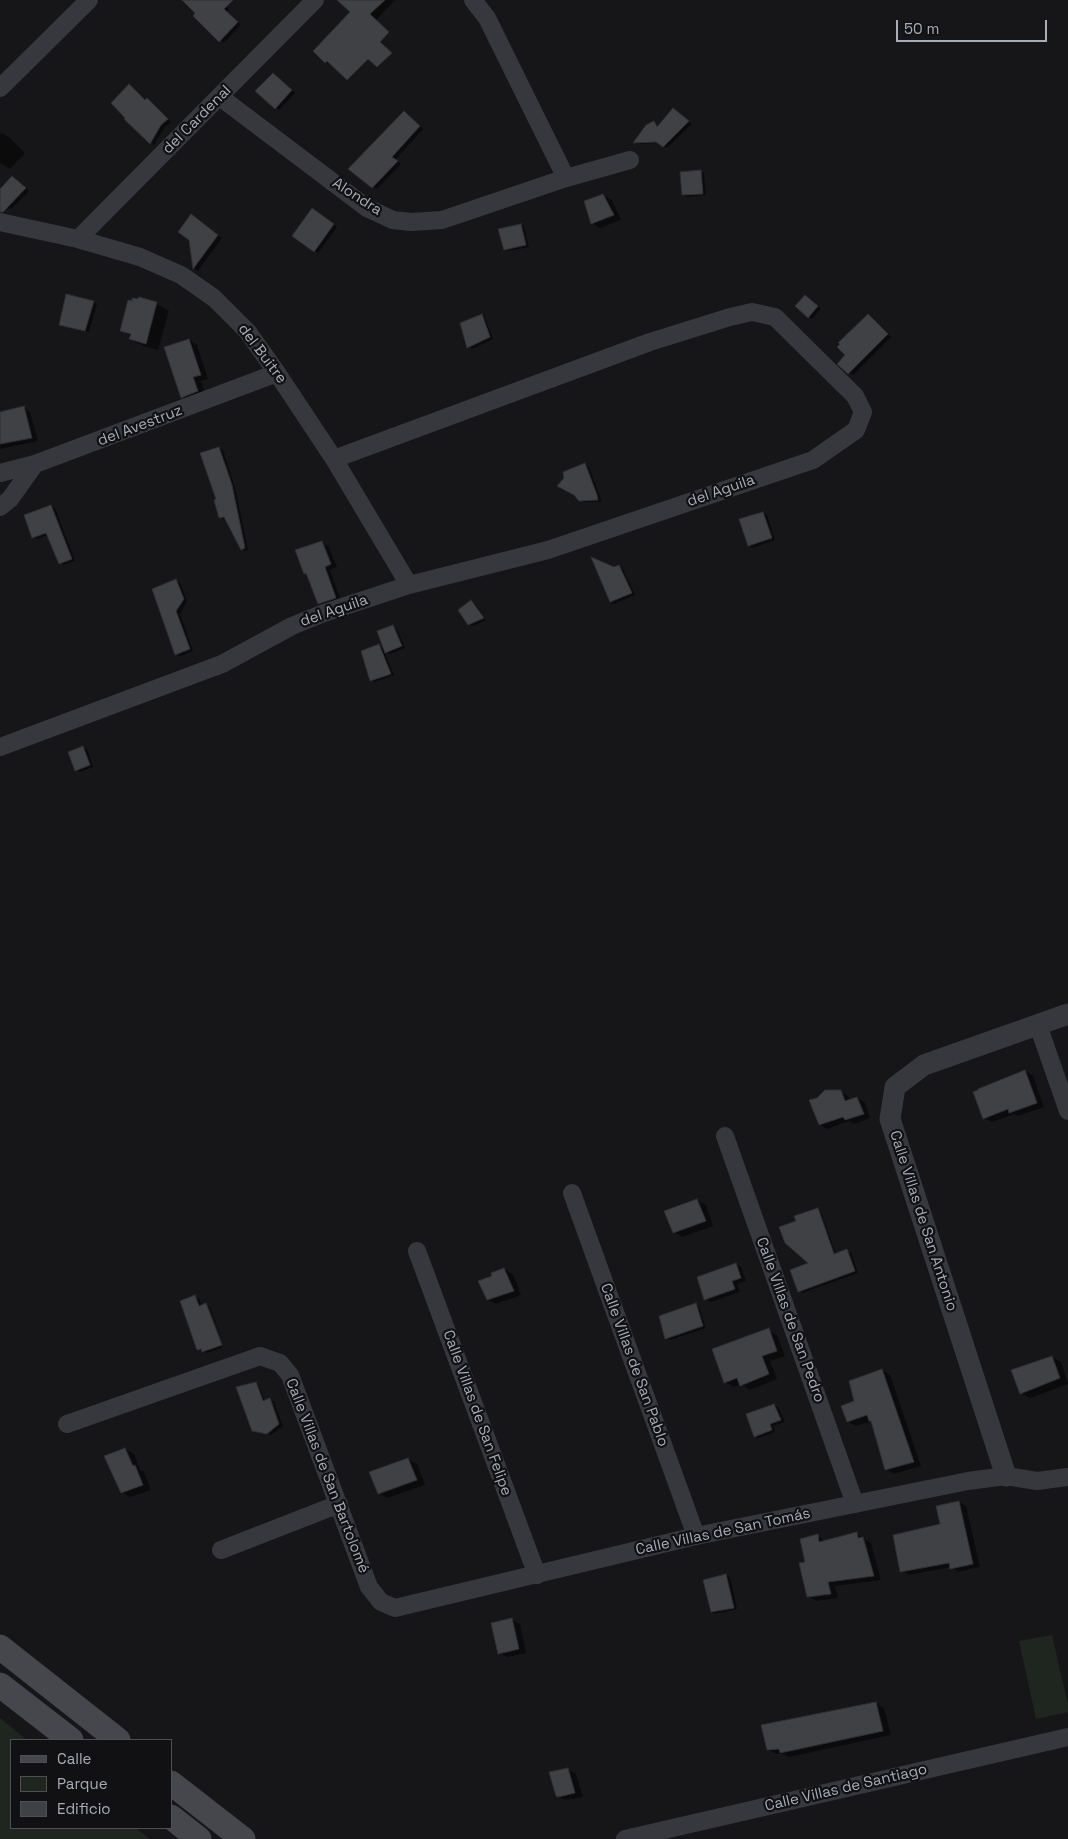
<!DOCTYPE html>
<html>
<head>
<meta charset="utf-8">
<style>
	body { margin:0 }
	#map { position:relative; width:1068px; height:1839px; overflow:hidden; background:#161618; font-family:"Space Grotesk",sans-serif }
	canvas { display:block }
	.legend { position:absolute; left:10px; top:1739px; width:162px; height:90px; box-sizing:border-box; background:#111113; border:1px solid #4d4f55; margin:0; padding:6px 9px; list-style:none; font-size:15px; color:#a8adb8 }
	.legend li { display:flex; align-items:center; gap:10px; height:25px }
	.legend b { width:25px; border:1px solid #4d4f55 }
	.scale { position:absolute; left:896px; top:20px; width:151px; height:22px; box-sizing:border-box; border:2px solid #a8adb8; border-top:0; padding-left:6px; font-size:15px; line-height:18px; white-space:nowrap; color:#a8adb8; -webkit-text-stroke:4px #111113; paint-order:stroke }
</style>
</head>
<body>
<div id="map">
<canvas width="1068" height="1839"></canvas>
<ul class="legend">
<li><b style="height:6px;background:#45474d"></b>Calle</li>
<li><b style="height:14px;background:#1e261f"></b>Parque</li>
<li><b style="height:14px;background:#404145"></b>Edificio</li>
</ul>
<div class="scale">50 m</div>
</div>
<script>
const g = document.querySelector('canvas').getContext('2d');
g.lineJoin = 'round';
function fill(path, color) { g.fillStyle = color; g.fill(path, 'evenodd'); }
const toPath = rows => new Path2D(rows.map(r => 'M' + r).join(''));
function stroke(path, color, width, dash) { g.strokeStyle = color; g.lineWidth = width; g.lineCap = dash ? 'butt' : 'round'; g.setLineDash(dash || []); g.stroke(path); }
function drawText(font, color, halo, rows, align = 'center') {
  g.font = font + ' "Space Grotesk",sans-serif'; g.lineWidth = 4.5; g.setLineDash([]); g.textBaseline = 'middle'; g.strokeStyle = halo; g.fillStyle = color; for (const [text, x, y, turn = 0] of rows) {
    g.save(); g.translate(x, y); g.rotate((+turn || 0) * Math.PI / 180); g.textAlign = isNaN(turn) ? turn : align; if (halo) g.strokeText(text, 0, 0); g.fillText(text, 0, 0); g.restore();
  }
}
fill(toPath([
	[1052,1635,1068,1705,1068,1712,1036,1719,1019,1641],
	[0,1718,27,1740,11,1740,11,1828,136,1828,150,1839,0,1839]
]), '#1e261f');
fill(toPath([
	[183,0,219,0,229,9,227,11,241,25,224,43],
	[353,0,395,0,333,66,326,62,351,12],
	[277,77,295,93,279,110,276,108],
	[130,86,146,100,151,102,171,122,165,127,154,145,126,119],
	[677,112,692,124,667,148,660,143,638,144,635,142,653,122,659,127],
	[408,115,423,129,395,160,401,164,377,189,373,187],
	[2,133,10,138,25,153,10,169,0,163,0,135],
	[700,171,704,173,706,195,687,197,683,195],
	[16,179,29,191,11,209,0,206,0,190],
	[603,195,612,200,621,220,600,228,592,223],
	[316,212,337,227,318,253,314,251],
	[196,218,222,238,198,271,194,268,190,240],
	[520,225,524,227,529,247,508,251,505,249],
	[809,298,821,309,812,319,809,317],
	[140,299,157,304,169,311,158,350,143,346,130,339,131,336,121,330,132,303],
	[93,302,97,304,89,332,60,324],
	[482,315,485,318,493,339,472,349,468,347],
	[868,315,891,337,853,375,839,364,847,355],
	[189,340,197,345,208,379,201,381,206,396,191,402,182,397],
	[24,408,30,412,38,441,0,449,0,422],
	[219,448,223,450,235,488,248,550,246,551,242,549,226,520,220,518,218,500],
	[585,465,589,467,602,502,584,502,580,500],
	[51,506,55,508,75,561,64,565,60,563,48,535,37,539,33,537],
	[763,513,767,515,775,540,753,548,749,545],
	[322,542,328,546,337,567,330,570,341,601,324,607,319,603,308,574,305,573],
	[619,567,623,569,635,595,614,604,611,602,614,569],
	[176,581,180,583,187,601,180,614,193,651,180,656,176,654,153,589],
	[471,602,475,604,486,620,473,626,469,624],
	[393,627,397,629,405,648,390,654,384,651,394,675,375,682,371,680,379,646,385,649],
	[83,747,87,749,93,767,80,772,76,770],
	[1025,1071,1033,1076,1044,1107,1018,1116,1014,1114,992,1122,984,1118],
	[840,1091,848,1096,850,1101,857,1098,865,1103,870,1118,854,1124,849,1121,827,1129,820,1125],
	[697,1200,706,1205,713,1226,682,1237,674,1232],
	[818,1210,821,1212,836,1255,847,1251,851,1253,858,1273,802,1293,799,1291,811,1264,797,1222],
	[736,1264,741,1267,746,1281,737,1284,740,1292,711,1302,705,1299],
	[504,1269,513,1274,521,1295,496,1304,488,1300,494,1277],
	[195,1297,199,1299,202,1306,206,1304,210,1307,225,1347,208,1306,205,1306,222,1348,207,1353,198,1349],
	[695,1305,699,1307,706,1328,670,1340,666,1338],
	[768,1330,777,1335,785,1356,770,1361,777,1379,750,1390,741,1384,734,1387,725,1382],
	[1052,1357,1061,1362,1068,1384,1030,1398,1021,1393],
	[882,1370,890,1375,921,1466,894,1474,886,1469,872,1421,856,1426,848,1422,856,1401],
	[255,1384,259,1386,265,1402,270,1400,274,1402,283,1426,271,1435,253,1430],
	[774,1405,778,1407,785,1422,773,1426,775,1432,759,1438,755,1436],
	[125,1449,134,1454,140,1470,144,1472,151,1490,130,1497,122,1492],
	[408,1459,417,1464,425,1485,387,1498,379,1493],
	[959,1502,966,1506,980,1567,958,1572,951,1567,909,1575,902,1571,942,1525],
	[857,1534,871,1543,881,1580,835,1586,838,1598,816,1601,808,1596,806,1564,818,1536,826,1542],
	[726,1575,730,1577,737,1609,715,1614,712,1612],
	[512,1620,520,1624,526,1653,507,1657,499,1653],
	[876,1703,884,1708,891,1735,789,1757,783,1754,776,1754,768,1749],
	[568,1769,576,1774,583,1797,565,1800,557,1796]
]), '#0007');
const building = toPath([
	[182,0,233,0,224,9,238,22,219,42,193,16,195,13,182,0],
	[337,0,385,0,370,14,389,32,380,42,392,53,377,67,368,59,347,80,327,61,325,63,313,51,350,12,337,0],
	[273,73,292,90,275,109,255,91,273,73],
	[129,84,145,100,147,98,168,119,161,125,150,144,124,119,125,118,111,103,129,84],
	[673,108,689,121,663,147,656,142,633,143,646,125,654,121,657,127,673,108],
	[404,111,420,126,392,157,398,161,372,188,348,169,404,111],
	[701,170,703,194,682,195,680,172,701,170],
	[12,176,26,188,3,212,0,212,0,189,12,176],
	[603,194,614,215,591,224,584,201,603,194],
	[312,208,334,224,314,252,292,236,312,208],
	[191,214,218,235,193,269,189,240,178,232,191,214],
	[521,224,526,245,504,250,498,229,521,224],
	[66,294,94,301,85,331,59,325,66,294],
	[805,295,818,306,808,318,795,306,805,295],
	[139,297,157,302,146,344,129,339,131,334,120,331,128,300,132,301,132,298,138,299,139,297],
	[482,314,490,337,467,348,460,323,482,314],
	[868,314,888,334,848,374,837,364,845,355,837,347,840,344,838,343,868,314],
	[189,339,201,375,193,377,198,391,181,398,164,347,189,339],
	[24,406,32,438,0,444,0,412,24,406],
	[219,447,232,485,245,548,241,550,224,517,219,518,214,500,216,499,200,453,219,447],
	[585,463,597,495,598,500,579,501,574,495,557,486,564,478,563,472,585,463],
	[51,505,72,559,59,564,46,533,32,538,24,515,51,505],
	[763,512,772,538,748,546,739,519,763,512],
	[322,541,331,564,325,567,336,598,318,604,306,573,304,574,295,550,322,541],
	[591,557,614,567,619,565,632,593,610,602,591,557],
	[176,579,184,599,176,611,190,649,175,655,152,589,176,579],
	[471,600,484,618,468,625,458,610,471,600],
	[393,625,402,646,385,653,377,631,393,625],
	[379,644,391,674,370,681,361,651,379,644],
	[83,746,90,765,75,771,68,752,83,746],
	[1025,1070,1037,1103,1009,1113,1008,1109,983,1119,973,1092,978,1090,978,1089,1025,1070],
	[825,1090,841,1090,845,1101,857,1097,864,1114,845,1120,843,1117,819,1125,809,1100,817,1098,825,1090],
	[697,1199,706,1221,673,1233,664,1211,697,1199],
	[818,1208,834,1254,847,1249,855,1271,798,1292,790,1270,808,1263,785,1243,779,1227,796,1221,794,1216,818,1208],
	[736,1263,741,1278,732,1281,735,1289,704,1300,697,1277,736,1263],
	[504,1268,514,1291,487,1300,478,1281,492,1276,491,1273,504,1268],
	[195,1295,199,1306,206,1303,222,1345,202,1352,201,1349,197,1350,180,1301,195,1295],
	[696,1303,703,1326,665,1339,659,1316,696,1303],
	[769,1328,777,1351,762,1356,769,1374,740,1386,737,1378,724,1383,712,1349,769,1328],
	[1052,1356,1060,1378,1020,1394,1011,1370,1052,1356],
	[882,1369,914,1462,885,1470,871,1421,869,1421,867,1415,847,1422,841,1406,854,1401,849,1381,882,1369],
	[256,1382,263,1401,270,1398,279,1424,267,1434,252,1431,236,1387,256,1382],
	[774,1404,781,1420,770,1424,772,1430,754,1437,746,1414,774,1404],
	[125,1448,133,1466,135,1465,143,1485,121,1493,104,1456,125,1448],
	[408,1458,417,1480,378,1494,369,1472,408,1458],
	[959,1501,973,1564,950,1569,949,1563,900,1572,893,1535,940,1524,936,1506,959,1501],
	[857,1532,858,1538,863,1537,874,1576,828,1582,831,1594,807,1597,799,1563,805,1562,800,1539,818,1534,819,1542,857,1532],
	[726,1574,734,1608,711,1612,703,1580,726,1574],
	[512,1618,519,1649,498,1654,491,1623,512,1618],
	[876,1702,883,1731,780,1753,779,1749,767,1750,761,1725,876,1702],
	[568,1768,575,1793,558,1797,556,1796,549,1772,568,1768]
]);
fill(building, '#404145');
stroke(building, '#303034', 1);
stroke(toPath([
	[473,0,487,18,566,178],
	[0,88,89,0],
	[220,97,367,208,393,220,411,222,442,220,566,178,630,160],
	[0,222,78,239,140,257,181,275,214,298,248,332,277,373,334,459,409,585],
	[78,239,315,0],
	[0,473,35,464,277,373],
	[0,507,10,499,35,464],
	[0,747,222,664,292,626,324,613,409,585,548,550,813,460,856,430,863,412,855,396,775,317,752,312,730,317,650,342,334,459],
	[1038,1025,1068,1111],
	[725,1136,855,1504],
	[572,1193,696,1536],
	[417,1251,537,1575],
	[67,1424,260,1356,280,1363,290,1375,369,1587,381,1602,395,1608,696,1536,968,1481,1006,1476,1037,1481,1068,1477],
	[221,1550,339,1504],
	[625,1839,1068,1737]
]), '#37383d', 18);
stroke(toPath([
	[1006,1476,890,1119,895,1087,924,1065,1068,1014]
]), '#37383d', 21);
stroke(toPath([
	[0,1647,118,1740],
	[0,1685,71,1740],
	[171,1783,243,1839],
	[171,1817,199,1839]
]), '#45474d', 25);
drawText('15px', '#a8adb8', '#111113', [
	["del Cardenal",197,120,-45],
	["Alondra",357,197,33],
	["del Buitre",262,354,53],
	["del Avestruz",140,426,-21],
	["del Aguila",721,491,-19],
	["del Aguila",334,611,-19],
	["Calle Villas de San Antonio",923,1221,72],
	["Calle Villas de San Pedro",790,1320,70],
	["Calle Villas de San Pablo",634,1365,70],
	["Calle Villas de San Felipe",477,1413,70],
	["Calle Villas de San Bartolomé",327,1476,69],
	["Calle Villas de San Tomás",723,1532,-12],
	["Calle Villas de Santiago",846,1788,-13]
]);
</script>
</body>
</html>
